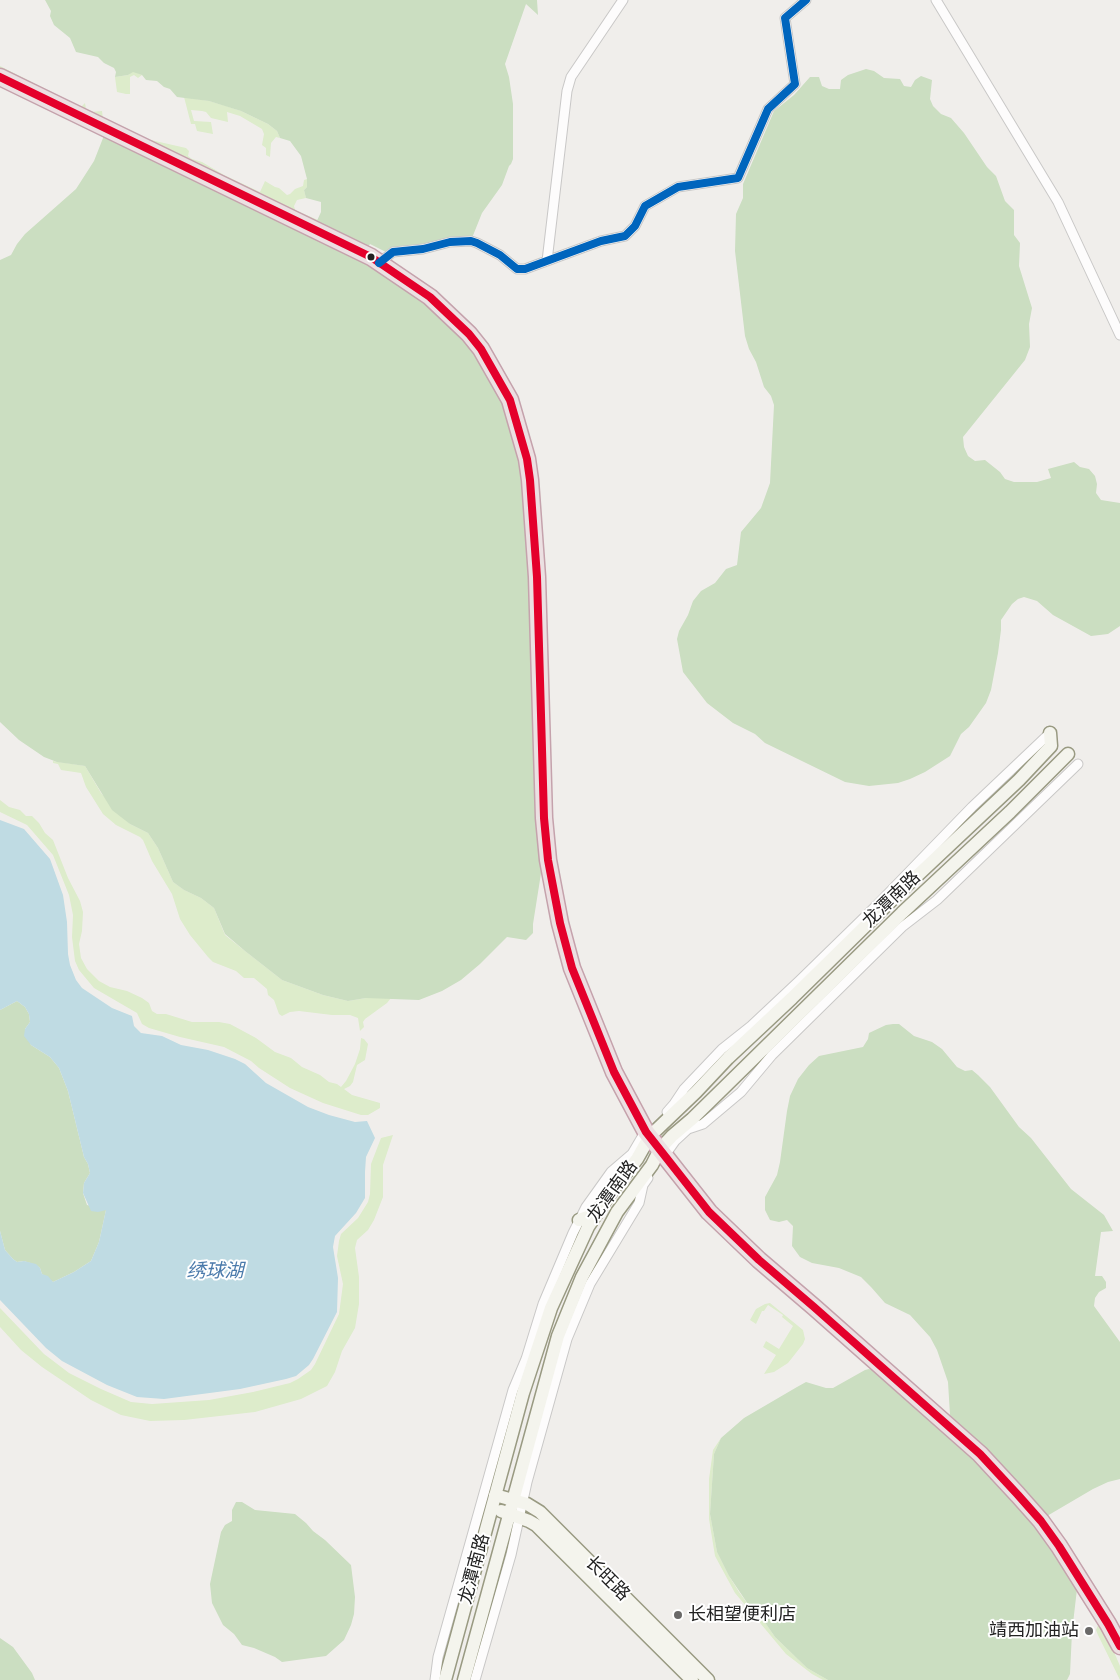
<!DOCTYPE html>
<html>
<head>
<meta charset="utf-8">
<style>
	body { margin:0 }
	canvas { display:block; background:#f0eeeb }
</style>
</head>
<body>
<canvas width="1120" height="1680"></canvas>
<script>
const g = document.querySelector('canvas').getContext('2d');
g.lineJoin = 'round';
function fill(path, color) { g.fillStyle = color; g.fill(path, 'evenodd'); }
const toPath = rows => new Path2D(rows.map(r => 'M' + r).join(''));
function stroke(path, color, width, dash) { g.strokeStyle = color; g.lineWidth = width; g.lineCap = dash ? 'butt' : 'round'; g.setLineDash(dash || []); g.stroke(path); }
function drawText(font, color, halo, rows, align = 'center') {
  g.font = font + ' "DejaVu Sans","Noto Sans SC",sans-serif'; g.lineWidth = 4; g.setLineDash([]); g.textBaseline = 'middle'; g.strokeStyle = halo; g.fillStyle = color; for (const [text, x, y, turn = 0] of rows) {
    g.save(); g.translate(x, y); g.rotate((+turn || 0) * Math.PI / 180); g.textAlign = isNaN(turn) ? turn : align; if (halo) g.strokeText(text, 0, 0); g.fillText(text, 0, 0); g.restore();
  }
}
fill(toPath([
	[0,66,81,107,85,103,86,109,90,112,102,111,103,119,142,138,186,148,189,151,188,156,192,159,202,162,224,175,260,192,265,181,275,187,279,188,287,195,290,194,295,189,303,186,304,180,307,179,307,187,304,190,306,198,297,200,294,206,295,210,318,220,315,225,0,72],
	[133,71,142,75,138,78,134,75,130,77,130,94,126,94,117,92,115,77,128,75],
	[184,97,209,101,223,105,241,111,268,124,277,131,280,138,276,137,271,143,270,157,266,155,266,148,262,145,264,134,262,129,240,116,227,112,228,122,211,118,206,112,202,111,191,110,194,121,211,122,213,134,197,131,195,124,191,124],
	[53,761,85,766,101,793,130,824,148,833,158,848,173,882,184,890,201,898,214,908,225,935,245,951,282,980,323,995,348,1001,366,998,391,998,387,1003,365,1019,363,1022,364,1027,360,1031,358,1018,350,1015,332,1015,299,1011,290,1012,282,1016,279,1014,274,1000,268,995,267,989,254,978,244,978,236,971,213,962,208,957,190,935,180,919,172,894,152,861,143,840,140,837,116,825,103,814,86,787,81,773,61,770,58,764,53,763],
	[0,800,9,807,20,810,26,816,32,816,39,823,45,833,53,840,68,878,80,901,83,912,82,931,79,944,81,958,87,969,99,981,110,987,127,991,142,998,149,1003,152,1011,157,1014,166,1014,192,1022,219,1022,230,1024,256,1038,275,1052,291,1058,302,1067,320,1075,329,1082,337,1084,341,1087,346,1081,355,1064,360,1049,361,1038,364,1039,368,1044,365,1060,357,1065,353,1082,350,1086,344,1089,352,1095,380,1103,380,1108,368,1115,361,1115,323,1103,290,1088,259,1068,251,1061,224,1047,180,1037,149,1028,142,1024,137,1013,94,988,79,970,75,961,72,937,73,915,69,895,53,855,27,825,0,812],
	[393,1135,383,1165,383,1197,374,1220,368,1230,357,1240,355,1248,359,1277,359,1304,355,1328,342,1351,335,1372,327,1386,301,1399,255,1412,184,1420,150,1421,121,1415,91,1400,42,1367,21,1350,0,1327,0,1308,44,1354,52,1360,69,1373,101,1389,131,1402,152,1404,209,1400,253,1392,290,1383,298,1379,311,1370,315,1364,339,1314,343,1284,337,1256,339,1241,341,1234,358,1218,368,1202,370,1194,371,1164,381,1138],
	[770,1303,803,1330,805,1339,803,1344,788,1363,774,1372,764,1374,776,1355,763,1347,766,1341,779,1349,793,1326,782,1317,783,1315,768,1305,764,1311,762,1311,756,1324,750,1320,756,1309,765,1304],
	[721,1438,714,1454,710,1514,717,1552,729,1576,739,1592,750,1607,764,1621,775,1637,807,1668,828,1680,823,1680,812,1674,786,1654,735,1593,715,1556,709,1519,709,1479,713,1450],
	[1099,1623,1108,1638,1120,1666,1120,1680,1098,1635,1096,1630]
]), '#ddeccb');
fill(toPath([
	[45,0,537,0,538,15,526,4,505,64,509,77,513,104,513,159,511,164,509,166,502,185,482,213,472,238,386,252,370,244,367,249,315,225,321,212,321,202,306,198,304,190,307,187,307,179,301,156,290,141,280,138,277,131,268,124,241,111,209,101,177,97,170,89,164,87,157,81,146,80,142,75,133,72,128,75,115,77,116,72,114,68,104,63,98,57,76,52,70,38,54,25,50,16,51,11],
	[866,69,874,71,884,78,900,79,904,86,911,87,915,80,921,76,932,80,930,99,933,106,941,114,951,118,964,133,987,167,996,176,1005,201,1014,210,1014,235,1020,243,1019,266,1032,308,1029,324,1030,347,1025,360,963,437,964,447,968,456,975,461,985,460,1000,472,1005,479,1014,482,1037,482,1051,478,1048,469,1074,462,1080,467,1089,469,1095,476,1097,484,1096,493,1101,500,1120,503,1120,626,1108,634,1091,636,1053,615,1037,601,1024,597,1018,599,1012,604,1001,620,1001,630,998,653,991,690,986,703,969,727,961,734,950,756,925,772,910,779,898,783,869,786,845,782,765,743,755,734,733,723,707,703,683,672,677,639,679,631,688,615,693,601,701,591,715,583,726,569,737,565,741,532,761,508,770,483,774,405,771,396,764,387,756,362,749,349,745,336,735,251,736,214,743,198,743,184,774,111,794,95,810,77,819,77,822,86,829,89,840,89,841,80,848,75],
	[105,133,370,264,434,306,485,363,513,427,526,494,542,867,533,924,533,933,526,940,507,937,480,964,461,980,442,991,419,1000,366,998,348,1001,323,995,282,980,245,951,225,934,214,908,201,898,184,890,173,882,158,848,148,833,130,824,112,810,85,766,57,762,44,757,19,740,0,722,0,260,11,255,17,244,25,234,76,189,94,161],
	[17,1001,25,1007,29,1014,30,1022,25,1029,31,1045,50,1057,59,1068,68,1091,84,1157,88,1164,90,1173,84,1183,83,1193,87,1205,106,1210,99,1242,91,1261,74,1272,53,1282,42,1274,40,1268,36,1265,24,1261,17,1262,13,1259,5,1250,0,1231,0,1010],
	[893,1024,899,1024,914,1036,932,1042,942,1049,957,1067,965,1071,972,1070,978,1075,990,1087,1019,1127,1031,1138,1071,1189,1104,1215,1113,1231,1101,1232,1095,1276,1102,1276,1106,1282,1106,1288,1099,1292,1095,1298,1094,1306,1120,1342,1120,1479,1108,1482,1093,1489,1047,1516,950,1415,948,1382,937,1350,930,1337,910,1315,885,1303,871,1287,861,1277,839,1268,812,1263,800,1257,792,1246,793,1226,787,1220,779,1222,770,1220,765,1210,765,1197,777,1175,780,1162,787,1111,790,1096,798,1079,809,1065,819,1056,863,1047,868,1039,869,1033,886,1025],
	[869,1369,882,1373,962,1446,1033,1521,1068,1569,1077,1589,1072,1632,1070,1674,1067,1680,828,1680,807,1668,775,1637,764,1621,750,1607,729,1576,717,1552,710,1514,714,1454,721,1438,744,1418,797,1387,806,1382,826,1388,833,1388,865,1370],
	[236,1502,242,1502,255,1510,295,1514,306,1523,313,1531,325,1540,351,1565,355,1597,354,1614,351,1625,344,1640,326,1656,282,1662,275,1657,254,1648,242,1645,234,1634,223,1625,212,1603,210,1584,221,1532,225,1525,232,1521,232,1510],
	[0,1638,13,1647,32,1673,35,1680,0,1680]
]), '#cbdec1');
fill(toPath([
	[0,820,24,829,50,859,63,895,67,922,68,954,70,965,76,980,82,988,112,1008,132,1016,134,1026,141,1033,162,1036,181,1045,208,1050,235,1059,245,1064,266,1083,308,1107,329,1115,355,1122,367,1121,375,1138,366,1157,365,1172,365,1198,356,1213,335,1236,333,1247,338,1278,337,1312,313,1359,309,1365,296,1376,286,1379,240,1389,164,1399,137,1397,107,1385,62,1361,46,1348,0,1300,0,1231,5,1250,13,1259,17,1262,24,1261,36,1264,40,1268,42,1274,48,1276,53,1282,74,1272,91,1261,99,1242,106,1210,98,1212,91,1211,83,1193,84,1183,90,1173,88,1164,84,1157,68,1091,59,1068,50,1057,31,1045,24,1036,25,1029,30,1022,29,1014,25,1007,17,1001,0,1010]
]), '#bfdbe3');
const street = toPath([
	[936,0,1058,202,1120,335],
	[547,261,567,91,571,77,623,0],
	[379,263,393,252,423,249,450,242,471,241,477,243,500,255,517,269,525,269,601,241,625,236,635,226,645,206,678,187,738,178,768,109,795,84,785,18,806,0],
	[667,1112,674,1104,684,1089,722,1049,751,1026,799,981,877,905,972,807,1050,733],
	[663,1158,675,1141,688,1129,703,1124,741,1092,772,1055,902,927,937,900,1078,764],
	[435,1680,438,1657,513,1390,526,1359,543,1304,573,1233,586,1207,611,1172,632,1154,642,1137],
	[475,1680,511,1555,527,1482,567,1339,590,1284,639,1203,643,1185,648,1178]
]);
const secondary = toPath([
	[579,1220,596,1214],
	[495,1495,527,1504,540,1512,708,1680],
	[501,1511,529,1521,536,1525,692,1680],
	[445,1680,523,1393,551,1308,588,1227,609,1195,637,1159,650,1136,696,1092,728,1058,792,998,903,889,1019,780,1051,746,1050,733],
	[464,1680,558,1336,582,1277,617,1212,652,1165,660,1149,672,1136,692,1119,902,913,1010,812,1068,754]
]);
const highway = toPath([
	[0,77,371,257,430,297,469,334,481,349,510,400,527,459,530,480,537,577,544,818,548,860,560,923,572,968,614,1072,646,1132,709,1212,759,1260,814,1307,980,1454,1018,1495,1041,1521,1059,1546,1108,1624,1120,1646]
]);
stroke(street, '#c9c8c7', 11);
stroke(secondary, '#999a82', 15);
stroke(highway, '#c5a2ac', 19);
stroke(street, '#fdfcfc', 9);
stroke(secondary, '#f4f4ed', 12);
stroke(highway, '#ece0e2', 16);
stroke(toPath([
	[0,77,371,257,430,297,469,334,481,349,510,400,527,459,530,480,537,577,544,818,548,860,560,923,572,968,614,1072,646,1132,709,1212,759,1260,814,1307,980,1454,1018,1495,1041,1521,1059,1546,1108,1624,1120,1646]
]), '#e4002b', 8);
stroke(toPath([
	[379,263,393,252,423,249,450,242,471,241,477,243,500,255,517,269,525,269,601,241,625,236,635,226,645,206,678,187,738,178,768,109,795,84,785,18,806,0]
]), '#0065bd', 8);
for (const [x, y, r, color] of [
	[371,257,4.5,"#222"],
	[678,1615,5,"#6a6968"],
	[1089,1631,5,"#6a6968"]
]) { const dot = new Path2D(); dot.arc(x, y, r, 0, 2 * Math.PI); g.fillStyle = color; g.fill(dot); stroke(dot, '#fff', 2); }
drawText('18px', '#222', '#fff', [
	["龙潭南路",892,900,-44],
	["龙潭南路",613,1192,-54],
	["龙潭南路",475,1569,-75],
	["长旺路",607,1579,45]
]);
drawText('18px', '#222', '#fff', [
	["长相望便利店",688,1615],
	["靖西加油站",1079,1631,"right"]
], 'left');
drawText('italic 19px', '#4a7aab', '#fff', [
	["绣球湖",215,1272]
]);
</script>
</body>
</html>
